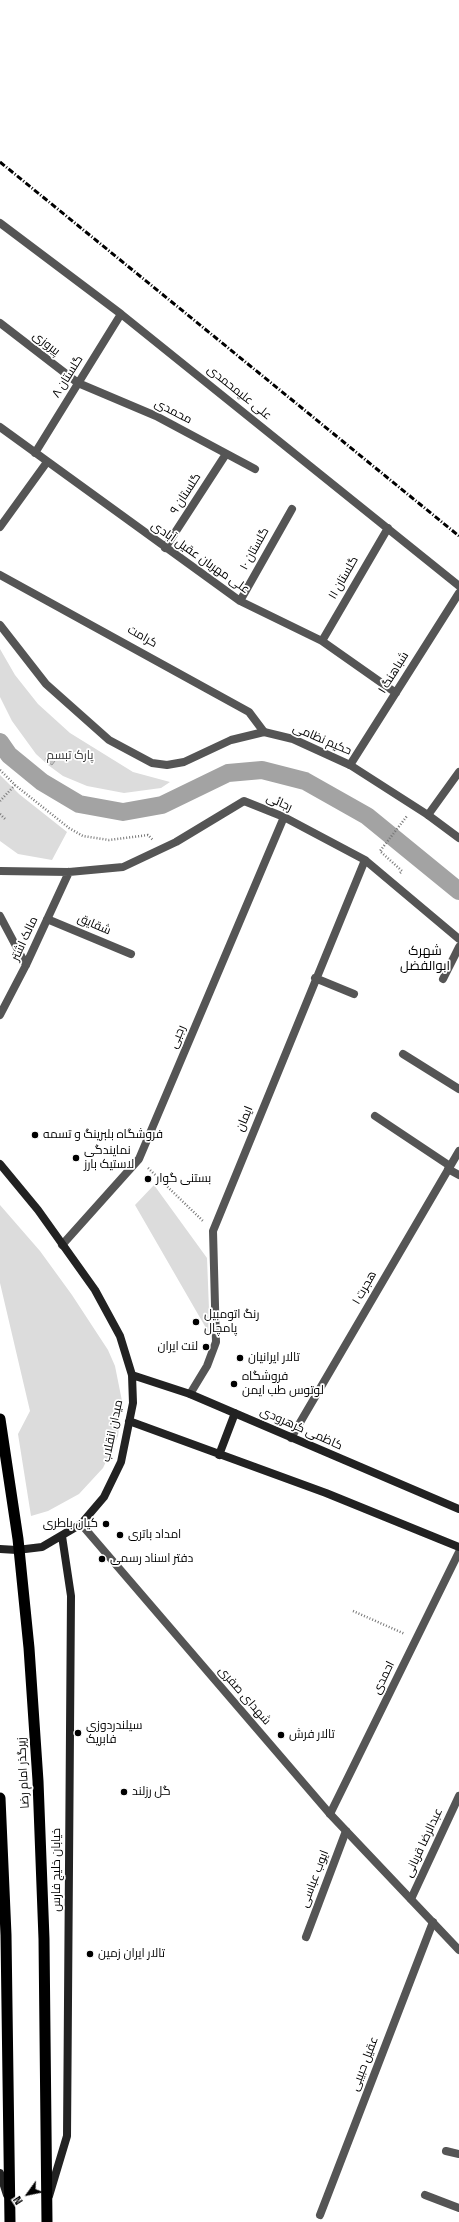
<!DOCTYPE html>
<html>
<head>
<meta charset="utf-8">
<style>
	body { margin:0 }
	#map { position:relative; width:459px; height:2222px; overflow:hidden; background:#fff; font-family:"Titillium Web",sans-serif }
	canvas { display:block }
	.north { position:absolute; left:8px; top:2174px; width:40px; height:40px; -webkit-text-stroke:3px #fff; paint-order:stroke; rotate:237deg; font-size:11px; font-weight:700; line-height:16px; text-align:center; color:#000 }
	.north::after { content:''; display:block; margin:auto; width:14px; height:18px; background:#000; clip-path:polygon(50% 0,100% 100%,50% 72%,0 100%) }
</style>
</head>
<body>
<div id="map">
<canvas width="459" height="2222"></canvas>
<div class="north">N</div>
</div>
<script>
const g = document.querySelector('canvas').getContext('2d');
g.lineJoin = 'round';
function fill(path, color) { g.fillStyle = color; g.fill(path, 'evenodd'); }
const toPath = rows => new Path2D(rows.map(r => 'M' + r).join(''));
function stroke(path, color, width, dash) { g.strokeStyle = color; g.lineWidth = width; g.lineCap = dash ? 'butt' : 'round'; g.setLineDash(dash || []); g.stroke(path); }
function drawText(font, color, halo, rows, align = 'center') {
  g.font = font + ' "Titillium Web",Cairo,sans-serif'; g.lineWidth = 3.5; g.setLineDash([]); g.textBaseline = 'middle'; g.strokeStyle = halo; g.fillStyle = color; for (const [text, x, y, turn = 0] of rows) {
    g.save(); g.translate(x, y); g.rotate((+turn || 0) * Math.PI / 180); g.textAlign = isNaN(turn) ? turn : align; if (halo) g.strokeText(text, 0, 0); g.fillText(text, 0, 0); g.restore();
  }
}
fill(toPath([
	[0,649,15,675,38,704,70,733,133,772,170,782,161,788,124,793,87,786,63,776,48,765,36,754,12,721,0,697],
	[0,775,19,794,67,832,52,860,18,854,0,841],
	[154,1185,207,1258,210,1335,135,1205],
	[0,1205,40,1251,72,1295,108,1350,115,1366,122,1401,118,1436,103,1468,79,1494,48,1511,31,1516,18,1434,30,1411,0,1283]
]), '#dcdcdc');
stroke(toPath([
	[0,742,9,755,42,782,79,804,123,812,162,805,228,773,262,770,305,781,367,816,459,891]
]), '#a3a3a3', 18);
const building = toPath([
	[48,755,55,761,52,765,45,760,48,755]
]);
fill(building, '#c4c4c4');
stroke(building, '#999', 1);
stroke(toPath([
	[0,770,15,785,69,828,83,836,109,840,148,835,153,840],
	[0,801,15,785],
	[0,814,5,819],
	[400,873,402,871,380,851,407,816],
	[148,1168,203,1221],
	[353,1611,405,1634]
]), '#777', 2.5, [1, 2]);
stroke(toPath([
	[0,223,121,314,459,586],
	[0,323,78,383,156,416,255,469],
	[0,427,240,601,322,641,396,693],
	[35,453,121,314],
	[0,527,47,462],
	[165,548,226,454],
	[0,575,249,712,264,732],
	[240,601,292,509],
	[322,641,388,528],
	[350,765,459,593],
	[428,815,459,772],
	[0,871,69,872,123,867,176,842,244,801,284,817,365,860,459,939],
	[0,916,26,965],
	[47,919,131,954],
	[315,978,354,994],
	[443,979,459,947],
	[0,1015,26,965,69,872],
	[403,1054,459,1089],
	[375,1116,450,1166],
	[448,1169,459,1175],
	[62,1245,139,1159,284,817],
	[190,1394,207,1366,216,1342,213,1231,365,860],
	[291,1438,459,1151],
	[330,1814,459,1552],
	[411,1899,459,1796],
	[306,1937,346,1831],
	[446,2151,459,2154],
	[425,2195,459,2208],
	[320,2215,433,1922]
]), '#555', 8);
stroke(toPath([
	[0,625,46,684,109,740,152,763,167,765,184,762,231,740,264,732,293,739,350,765,428,815,459,838],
	[81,1524,330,1814,459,1950]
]), '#555', 8);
stroke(toPath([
	[0,1164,38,1210,95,1290,120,1336,132,1375,133,1403,121,1462,104,1497,81,1524,42,1547,17,1550,0,1549],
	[132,1375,190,1394,459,1509],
	[129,1421,326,1493,459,1547],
	[219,1455,235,1413],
	[0,2173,7,2195],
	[49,2196,67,2136,71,1596,62,1536]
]), '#222', 8);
stroke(toPath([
	[0,1419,18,1539,29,1648,38,1781,44,1939,47,2222],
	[0,1798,6,1935,10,2222]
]), '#000', 11);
stroke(toPath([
	[0,162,459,536]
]), '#000', 3, [6, 2, 1, 2]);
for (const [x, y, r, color] of [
	[35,1135,4,"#000"],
	[76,1158,4,"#000"],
	[148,1179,4,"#000"],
	[196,1322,4,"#000"],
	[206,1347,4,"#000"],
	[240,1358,4,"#000"],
	[234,1384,4,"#000"],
	[106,1524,4,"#000"],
	[120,1535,4,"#000"],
	[102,1559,4,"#000"],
	[78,1733,4,"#000"],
	[281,1735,4,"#000"],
	[124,1792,4,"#000"],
	[90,1954,4,"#000"]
]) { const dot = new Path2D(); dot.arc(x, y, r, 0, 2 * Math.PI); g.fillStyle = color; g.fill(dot); stroke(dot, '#fff', 1.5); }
drawText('12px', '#000', '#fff', [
	["پیروزی",46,344,38],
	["گلستان ۸",68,377,-58],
	["علی علیمحمدی",239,393,39],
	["محمدی",173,412,27],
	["گلستان ۹",186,494,-57],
	["گلستان ۱۰",255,549,-61],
	["علی مهربان عقیل آبادی",200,558,35],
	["گلستان ۱۱",344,578,-60],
	["کرامت",142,637,29],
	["شباهنگ ۱",394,673,-58],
	["حکیم نظامی",322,740,23],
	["رجائی",279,803,24],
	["شقایق",94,925,23],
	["مالک اشتر",25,939,-65],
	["رجبی",178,1037,-67],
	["ایمان",245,1119,-68],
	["هجرت ۱",365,1288,-60],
	["کاظمی کرهرودی",301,1429,24],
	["میدان انقلاب",113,1431,-78],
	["احمدی",384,1678,-64],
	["شهدای صفری",244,1696,49],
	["زیرگذر امام رضا",24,1773,-93],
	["عبدالرضا قربانی",424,1843,-65],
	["خیابان خلیج فارس",57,1870,-90],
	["ایوب عباسی",315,1879,-69],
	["عقیل حبیبی",365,2064,-69]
]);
drawText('12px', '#333', '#fff', [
	["پارک تبسم",70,756]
]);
drawText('12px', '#000', '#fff', [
	["فروشگاه بلبرینگ و تسمه",43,1135],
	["نمایندگی",84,1151],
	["لاستیک بارز",84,1165],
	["بستنی گوار",156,1179],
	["رنگ اتومبیل",204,1315],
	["پامچال",204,1329],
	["لنت ایران",198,1347,"right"],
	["تالار ایرانیان",248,1358],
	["فروشگاه",242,1377],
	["لوتوس طب ایمن",242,1391],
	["کیان باطری",98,1524,"right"],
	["امداد باتری",128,1535],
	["دفتر اسناد رسمی",110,1559],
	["سیلندردوزی",86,1726],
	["فابریک",86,1740],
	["تالار فرش",289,1735],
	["گل رزلند",132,1792],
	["تالار ایران زمین",98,1954]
], 'left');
drawText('13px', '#000', '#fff', [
	["شهرک",425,952],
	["ابوالفضل",425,967]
]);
</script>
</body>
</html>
